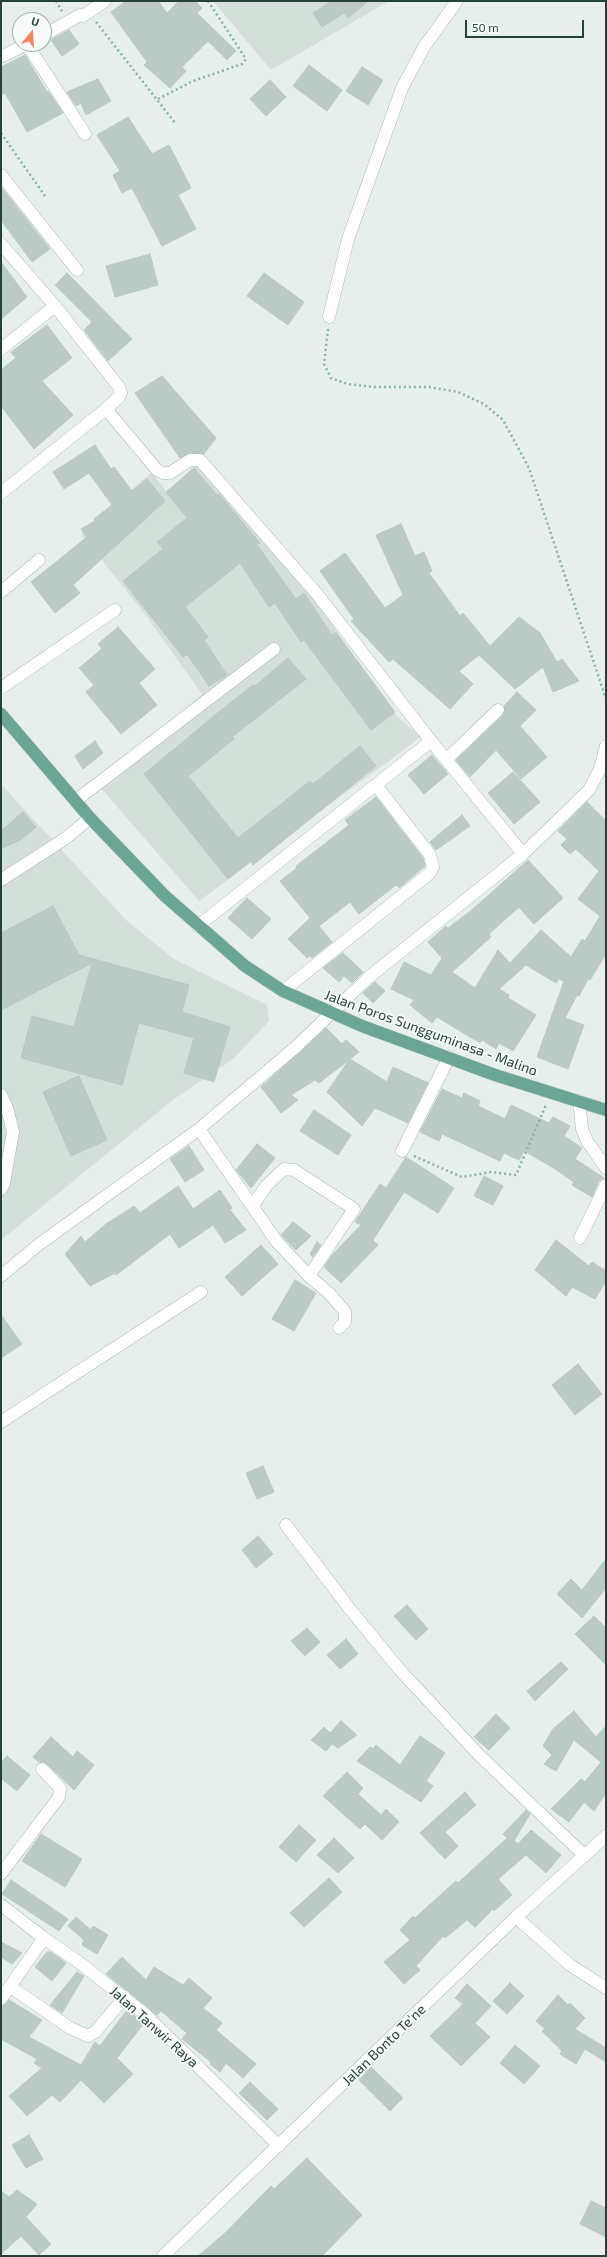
<!DOCTYPE html>
<html>
<head>
<meta charset="utf-8">
<style>
	body { margin:0 }
	#map { position:relative; width:607px; height:2257px; overflow:hidden; background:#e6efeb; font-family:"Exo 2",sans-serif }
	canvas { display:block }
	.frame { position:absolute; inset:0; border:2px solid #24423a; pointer-events:none }
	.north { position:absolute; left:12px; top:12px; width:40px; height:40px; box-sizing:border-box; background:#f7fbf9; border:1px solid #a3b1ad; border-radius:50%; rotate:18deg; font-size:11px; font-weight:700; line-height:16px; text-align:center; color:#24423a }
	.north::after { content:''; display:block; margin:auto; width:14px; height:18px; background:#f4845f; clip-path:polygon(50% 0,100% 100%,50% 72%,0 100%) }
	.scale { position:absolute; left:465px; top:20px; width:119px; height:18px; box-sizing:border-box; border:2px solid #24423a; border-top:0; padding-left:5px; font-size:12px; line-height:14px; white-space:nowrap; color:#24423a; -webkit-text-stroke:3px #f7fbf9; paint-order:stroke }
</style>
</head>
<body>
<div id="map">
<canvas width="607" height="2257"></canvas>
<div class="frame"></div>
<div class="north">U</div>
<div class="scale">50 m</div>
</div>
<script>
const g = document.querySelector('canvas').getContext('2d');
g.lineJoin = 'round';
function fill(path, color) { g.fillStyle = color; g.fill(path, 'evenodd'); }
const toPath = rows => new Path2D(rows.map(r => 'M' + r).join(''));
function stroke(path, color, width, dash) { g.strokeStyle = color; g.lineWidth = width; g.lineCap = dash ? 'butt' : 'round'; g.setLineDash(dash || []); g.stroke(path); }
function drawText(font, color, halo, rows, align = 'center') {
  g.font = font + ' "Exo 2",sans-serif'; g.lineWidth = 3.5; g.setLineDash([]); g.textBaseline = 'middle'; g.strokeStyle = halo; g.fillStyle = color; for (const [text, x, y, turn = 0] of rows) {
    g.save(); g.translate(x, y); g.rotate((+turn || 0) * Math.PI / 180); g.textAlign = isNaN(turn) ? turn : align; if (halo) g.strokeText(text, 0, 0); g.fillText(text, 0, 0); g.restore();
  }
}
fill(toPath([
	[213,1,389,1,271,70],
	[197,463,339,621,335,631,356,664,398,717,421,737,199,901,99,786,202,694,144,613,81,534,152,472,167,493],
	[1,784,126,920,174,959,267,1005,269,1021,233,1059,174,1099,1,1240]
]), '#d4dfda');
const building = toPath([
	[126,1,158,1,167,13,179,1,195,1,202,8,197,13,236,51,227,60,208,41,182,67,186,71,170,88,144,65,147,62,111,12,126,1],
	[332,1,368,1,348,18,344,13,322,27,313,13,332,1],
	[69,30,79,44,62,56,51,40,69,30],
	[25,55,47,92,48,91,63,113,27,132,5,93,1,95,1,67,25,55],
	[309,65,342,90,327,111,293,86,309,65],
	[362,67,383,80,368,105,346,91,362,67],
	[98,79,111,101,86,115,81,103,76,106,67,92,98,79],
	[270,80,286,97,266,116,250,99,270,80],
	[128,117,152,154,169,145,191,188,178,195,196,229,162,246,132,188,122,193,113,175,120,171,97,135,128,117],
	[1,187,50,249,32,262,1,220,1,187],
	[150,254,158,285,115,297,106,266,150,254],
	[1,262,27,297,1,319,1,262],
	[67,273,132,339,108,361,84,330,92,322,55,285,67,273],
	[264,273,304,302,288,325,247,296,264,273],
	[47,325,72,358,42,381,73,415,34,449,1,406,1,370,16,358,11,352,47,325],
	[162,376,216,438,204,454,190,453,180,458,135,393,162,376],
	[95,445,111,469,114,467,132,491,147,479,165,501,73,585,80,593,55,613,31,582,87,537,81,529,95,521,94,519,112,505,89,473,64,489,53,472,95,445],
	[194,468,217,495,219,494,260,543,257,545,296,599,304,593,332,635,336,632,395,712,371,730,304,640,301,642,275,603,269,607,240,563,185,607,208,637,204,640,227,675,209,686,187,654,183,657,123,581,163,549,157,542,187,518,166,492,194,468],
	[401,524,415,556,424,552,432,571,429,573,460,616,463,613,490,646,519,617,540,633,557,662,562,659,579,681,553,692,543,667,515,689,479,655,459,671,473,684,450,709,393,659,389,662,351,621,354,619,320,571,345,553,385,608,403,595,376,535,401,524],
	[118,627,155,669,139,683,157,705,121,734,86,692,94,685,79,668,102,649,98,644,118,627],
	[288,658,306,679,232,737,234,739,188,776,238,838,310,781,313,784,360,746,376,766,253,865,251,861,228,879,144,774,215,715,253,685,255,686,288,658],
	[517,692,536,710,520,726,547,757,521,779,496,750,470,777,456,760,503,715,505,712,504,706,517,692],
	[95,741,103,753,83,769,75,756,95,741],
	[432,755,448,774,424,794,408,775,432,755],
	[513,772,540,802,514,824,488,793,513,772],
	[376,797,423,858,425,866,399,888,396,885,359,914,350,902,319,926,332,942,312,958,310,956,307,958,288,939,310,918,280,881,297,868,296,866,349,825,345,820,376,797],
	[587,802,606,821,606,954,590,980,588,979,579,996,577,995,565,1018,584,1025,568,1069,537,1057,564,981,559,979,556,983,526,965,499,989,509,995,508,998,536,1015,513,1051,499,1043,496,1049,482,1040,480,1043,437,1017,432,1023,410,1005,414,1000,391,989,404,962,431,975,442,958,428,942,446,926,448,928,473,909,528,860,563,898,534,924,522,911,525,906,521,910,519,907,489,934,491,937,452,972,475,988,498,950,510,963,541,930,571,957,582,939,585,941,600,916,578,899,599,871,576,849,570,854,561,845,567,839,558,831,587,802],
	[23,812,36,827,22,839,1,849,1,831,23,812],
	[462,815,470,826,436,850,430,842,462,815],
	[247,898,271,919,252,939,228,918,247,898],
	[53,906,79,955,189,985,182,1012,230,1027,214,1082,184,1073,194,1038,139,1023,122,1085,21,1058,32,1016,74,1027,92,963,1,1010,1,933,53,906],
	[343,953,363,972,352,983,344,976,339,982,323,968,343,953],
	[375,982,385,991,373,1003,363,993,375,982],
	[326,1028,342,1044,346,1040,359,1052,350,1059,387,1082,393,1067,428,1083,408,1123,375,1108,362,1126,327,1092,349,1060,319,1083,315,1080,291,1095,298,1100,281,1113,261,1087,326,1028],
	[79,1076,107,1140,71,1156,43,1092,79,1076],
	[442,1089,462,1098,464,1093,480,1101,478,1106,505,1119,511,1105,549,1123,553,1117,570,1126,564,1136,582,1148,575,1159,604,1178,599,1181,592,1197,572,1185,574,1182,552,1167,524,1151,519,1160,504,1153,500,1161,442,1134,439,1141,420,1132,442,1089],
	[314,1110,351,1135,338,1155,300,1131,314,1110],
	[257,1144,275,1158,251,1188,236,1170,257,1144],
	[189,1146,204,1170,185,1182,170,1159,189,1146],
	[406,1157,454,1188,438,1213,404,1192,373,1240,378,1245,341,1283,324,1267,332,1255,361,1225,355,1222,380,1184,386,1188,406,1157],
	[484,1176,503,1186,493,1205,474,1196,484,1176],
	[178,1186,193,1209,220,1190,232,1208,230,1210,246,1230,225,1243,213,1225,179,1248,170,1234,116,1275,115,1273,90,1286,65,1254,81,1236,85,1242,106,1224,134,1206,140,1213,178,1186],
	[293,1222,311,1236,296,1250,281,1235,293,1222],
	[556,1240,589,1266,592,1262,606,1271,606,1281,595,1299,572,1287,566,1296,535,1270,556,1240],
	[317,1242,321,1245,313,1257,310,1254,317,1242],
	[261,1245,278,1264,242,1296,225,1277,261,1245],
	[295,1280,316,1293,294,1331,272,1319,295,1280],
	[1,1315,22,1344,1,1358,1,1315],
	[578,1364,602,1394,575,1415,552,1385,578,1364],
	[263,1466,274,1492,257,1499,246,1473,263,1466],
	[258,1536,273,1554,256,1568,242,1550,258,1536],
	[606,1559,606,1588,582,1618,557,1594,571,1579,582,1590,606,1559],
	[407,1605,428,1629,416,1640,394,1616,407,1605],
	[594,1616,606,1628,606,1665,575,1634,594,1616],
	[307,1628,320,1642,305,1656,291,1641,307,1628],
	[346,1639,358,1654,340,1669,327,1655,346,1639],
	[561,1662,568,1669,535,1701,527,1691,561,1662],
	[574,1711,596,1737,606,1726,606,1793,594,1811,584,1802,569,1822,551,1809,581,1779,585,1782,601,1762,574,1740,556,1771,544,1764,552,1755,543,1746,553,1729,574,1711],
	[496,1714,510,1728,489,1750,474,1737,496,1714],
	[341,1721,357,1735,338,1748,332,1744,326,1751,311,1740,324,1727,330,1733,341,1721],
	[420,1736,445,1753,426,1781,433,1786,421,1802,357,1761,370,1747,373,1749,376,1745,400,1765,420,1736],
	[51,1737,73,1757,77,1751,94,1765,74,1790,47,1764,39,1762,33,1757,51,1737],
	[7,1756,30,1775,17,1791,1,1778,1,1763,7,1756],
	[347,1772,363,1788,358,1794,381,1815,386,1809,399,1822,382,1840,365,1824,360,1829,323,1796,347,1772],
	[465,1792,476,1805,445,1832,458,1846,445,1859,420,1833,465,1792],
	[526,1810,530,1814,514,1841,518,1844,531,1830,561,1855,546,1873,526,1855,498,1879,512,1895,494,1911,493,1909,475,1927,467,1920,445,1938,443,1936,416,1966,420,1970,404,1984,384,1962,410,1940,400,1930,413,1916,415,1918,456,1881,458,1883,507,1838,503,1834,526,1810],
	[299,1825,316,1840,296,1862,279,1847,299,1825],
	[41,1834,82,1859,65,1887,22,1861,41,1834],
	[334,1838,354,1858,338,1873,317,1855,334,1838],
	[329,1878,342,1892,304,1927,290,1913,329,1878],
	[11,1880,68,1919,59,1931,2,1894,11,1880],
	[76,1917,91,1930,93,1926,108,1935,97,1954,82,1945,84,1940,68,1926,76,1917],
	[1,1942,22,1953,12,1964,1,1957,1,1942],
	[47,1952,51,1952,66,1963,52,1981,35,1967,47,1952],
	[122,1957,146,1980,154,1967,183,1985,189,1978,212,1998,203,2008,222,2023,216,2030,256,2064,243,2078,226,2063,220,2072,210,2064,211,2062,182,2039,187,2033,161,2011,157,2015,106,1974,122,1957],
	[77,1972,84,1976,62,2013,50,2005,77,1972],
	[510,1983,524,1996,507,2014,493,2001,510,1983],
	[467,1984,491,2006,475,2023,490,2037,461,2066,430,2036,463,2004,455,1998,467,1984],
	[558,1995,568,2005,570,2003,585,2018,575,2029,606,2048,606,2062,585,2049,576,2064,560,2054,562,2051,542,2031,545,2029,536,2021,558,1995],
	[9,2000,42,2020,29,2037,81,2065,95,2042,100,2046,127,2010,144,2023,117,2058,133,2074,104,2103,81,2080,60,2102,52,2095,27,2116,9,2096,42,2068,34,2063,37,2059,1,2039,1,2006,9,2000],
	[515,2045,540,2066,524,2084,500,2063,515,2045],
	[371,2067,403,2098,390,2111,359,2080,371,2067],
	[250,2082,278,2109,267,2120,239,2093,250,2082],
	[29,2135,43,2159,26,2168,12,2145,29,2135],
	[307,2158,362,2215,322,2256,198,2256,225,2233,271,2186,274,2189,307,2158],
	[17,2190,37,2204,26,2217,51,2244,39,2255,21,2236,1,2254,1,2191,9,2197,17,2190],
	[591,2201,606,2208,606,2237,580,2224,591,2201]
]);
fill(building, '#bbcac4');
stroke(building, '#b8c9c2', 1);
const minor = toPath([
	[44,35,80,15,83,16,105,1],
	[27,44,85,134],
	[1,57,27,44],
	[1,175,77,270],
	[1,244,55,306,119,387,121,393,119,397,106,409,1,493],
	[329,317,348,239,402,88,424,47,457,1],
	[1,349,55,306],
	[106,409,157,470,163,473,170,473,190,460,200,460,317,594,431,741,523,854],
	[1,592,39,560],
	[1,688,115,610],
	[447,759,498,710],
	[75,801,274,649],
	[1,880,66,838,90,818],
	[198,926,431,741],
	[283,991,430,873,433,867,430,855,376,785],
	[1,1095,7,1108,13,1132,4,1183,1,1189],
	[579,1101,582,1129,587,1141,606,1168],
	[199,1129,277,1242,309,1276,330,1294,345,1312,345,1322,339,1328],
	[402,1151,449,1057],
	[253,1205,267,1185,284,1169,294,1170,354,1209,309,1276],
	[580,1238,606,1185],
	[1,1276,38,1245,199,1129,297,1046,369,977,523,854,589,790,600,769,606,746],
	[1,1422,201,1292],
	[286,1525,349,1608,399,1669,479,1755,585,1856],
	[1,1874,59,1797,60,1788,42,1769],
	[1,1905,44,1938,80,1963,146,2015,279,2146],
	[516,1917,570,1965,606,1988],
	[11,1987,70,2028,88,2036,95,2032,125,1997],
	[1,1999,44,1938],
	[163,2256,516,1917,606,1836]
]);
const major = toPath([
	[1,714,90,818,165,896,245,966,283,991,362,1026,495,1075,606,1110]
]);
stroke(minor, '#a8b8b2', 13);
stroke(major, '#c2cac8', 13);
stroke(toPath([
	[56,1,62,11],
	[96,22,176,124],
	[158,99,193,81,242,64,246,59,208,1],
	[1,133,45,196],
	[328,329,324,364,331,378,348,384,374,387,429,387,458,392,484,404,503,420,529,468,606,699],
	[414,1156,462,1177,491,1172,516,1175,546,1105]
]), '#86b3a5', 2.5, [2, 3]);
stroke(minor, '#fff', 12);
stroke(major, '#6aa596', 12);
drawText('14px', '#24423a', '#f7fbf9', [
	["Jalan Poros Sungguminasa - Malino",431,1033,20],
	["Jalan Tanwir Raya",154,2027,42],
	["Jalan Bonto Te'ne",384,2045,-44]
]);
</script>
</body>
</html>
